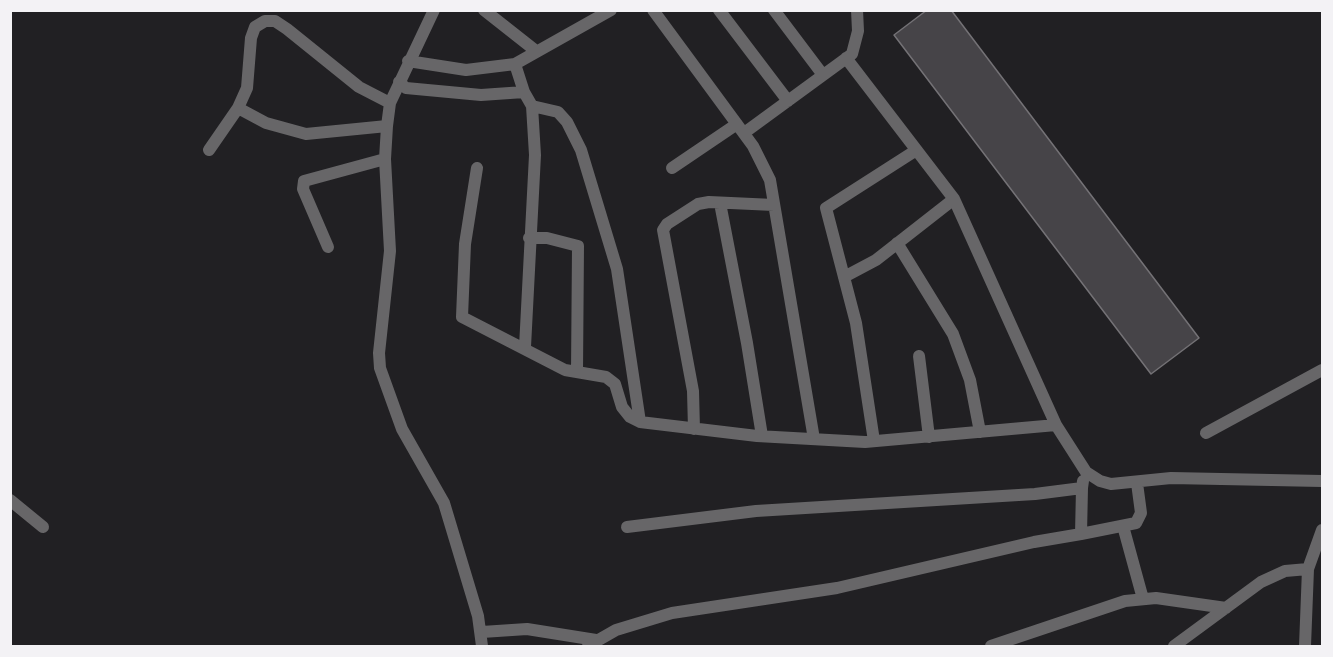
<!DOCTYPE html>
<html>
<head>
<meta charset="utf-8">
<style>
	body { margin:0 }
	#map { position:relative; width:1333px; height:657px; overflow:hidden; background:#212023; font-family:Commissioner,sans-serif }
	canvas { display:block }
	.frame { position:absolute; inset:0; border:12px solid #f3f2f5; pointer-events:none }
</style>
</head>
<body>
<div id="map">
<canvas width="1333" height="657"></canvas>
<div class="frame"></div>
</div>
<script>
const g = document.querySelector('canvas').getContext('2d');
g.lineJoin = 'round';
function fill(path, color) { g.fillStyle = color; g.fill(path, 'evenodd'); }
const toPath = rows => new Path2D(rows.map(r => 'M' + r).join(''));
function stroke(path, color, width, dash) { g.strokeStyle = color; g.lineWidth = width; g.lineCap = dash ? 'butt' : 'round'; g.setLineDash(dash || []); g.stroke(path); }
const building = toPath([
	[927,10,951,10,1199,338,1151,374,894,35,927,10]
]);
fill(building, '#464448');
stroke(building, '#747276', 1.5);
stroke(toPath([
	[434,10,390,103,387,126,385,159,390,251,379,353,380,368,402,429,444,503,478,616,482,646],
	[484,10,536,51],
	[653,10,753,146,770,180,814,439],
	[719,10,788,101],
	[774,10,823,75],
	[846,58,954,199,1056,425,1086,472,1100,481,1111,484,1171,478,1322,481],
	[408,61,466,70,515,64,611,10],
	[515,64,524,92,532,106,558,112,567,122,581,150,617,269,640,422],
	[399,82,406,88,481,95,524,92],
	[238,108,266,123,306,134,387,126],
	[744,133,852,54,858,31,857,10],
	[209,150,238,108,247,88,251,38,255,27,265,21,275,21,287,29,359,87,390,103],
	[477,168,465,244,462,317,565,370,606,377,615,384,622,407,630,417,640,422,757,436,865,442,1056,425],
	[672,168,737,124],
	[720,203,747,343,762,436],
	[529,238,547,238,578,246,577,372],
	[897,243,953,334,970,380,980,432],
	[328,247,303,189,304,181,385,159],
	[844,277,876,260,954,199],
	[525,347,535,155,532,106],
	[919,356,929,437],
	[694,429,693,391,663,230,667,224,698,204,709,202,774,205],
	[1206,433,1322,370],
	[874,441,856,323,826,208,915,151],
	[10,500,43,527],
	[1123,526,1143,599],
	[627,527,756,511,1035,494,1082,488,1083,481],
	[1081,534,1136,523,1141,513,1137,483],
	[482,632,527,629,596,640],
	[588,646,616,630,672,613,837,588,1034,542,1081,534,1082,488],
	[991,646,1125,601,1156,598,1226,608],
	[1174,646,1261,582,1285,571,1308,569],
	[1305,646,1308,569,1322,530]
]), '#676668', 12);
</script>
</body>
</html>
